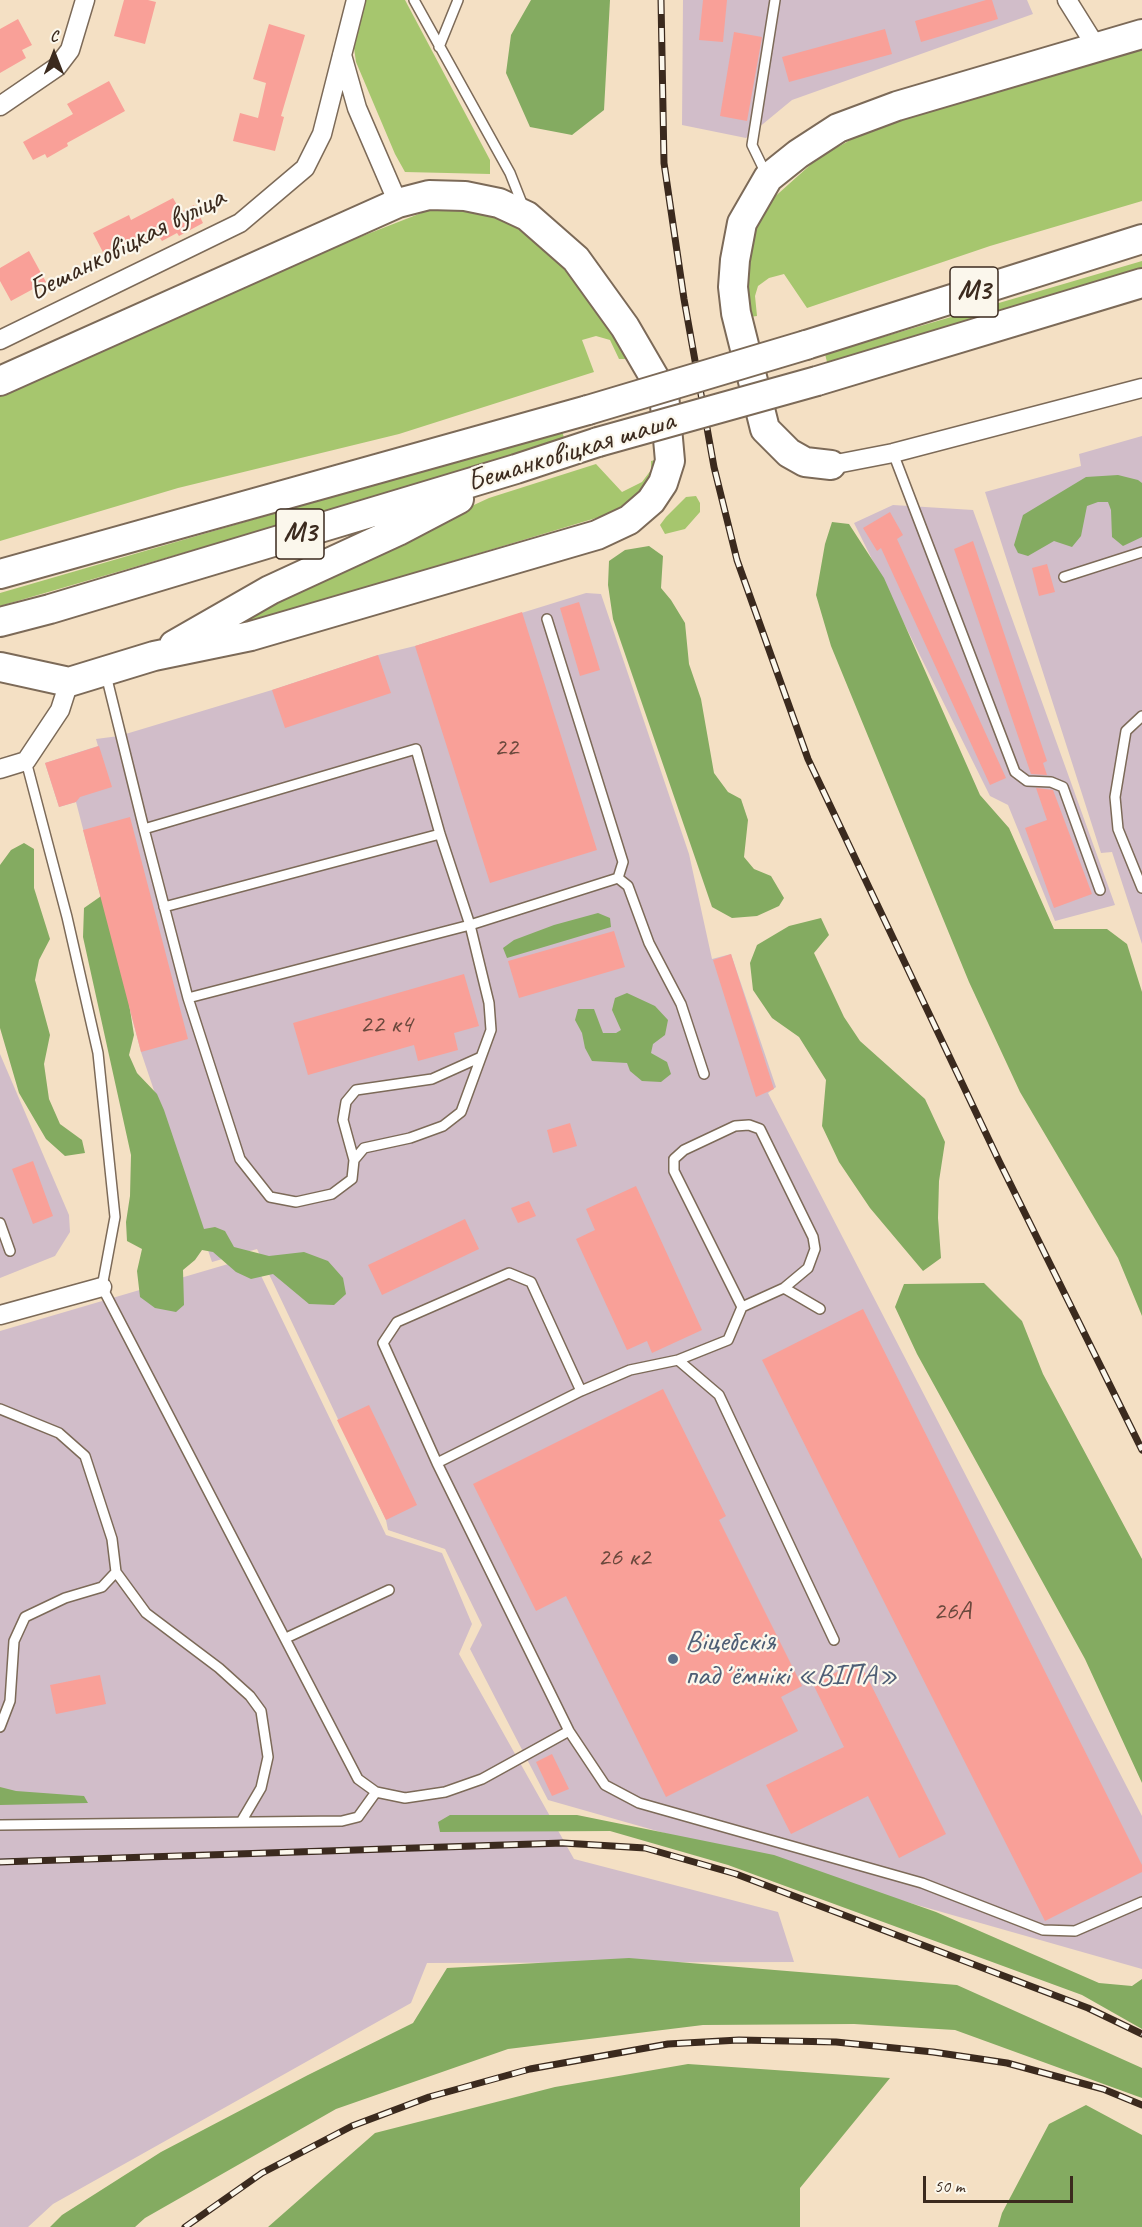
<!DOCTYPE html>
<html>
<head>
<meta charset="utf-8">
<style>
	body { margin:0 }
	#map { position:relative; width:1142px; height:2227px; overflow:hidden; background:#f4e0c4; font-family:Caveat,sans-serif }
	canvas { display:block }
	.north { position:absolute; left:24px; top:24px; width:60px; height:60px; -webkit-text-stroke:4px #fbf7ec; paint-order:stroke; rotate:0deg; font-size:16px; font-weight:700; line-height:24px; text-align:center; color:#3b2a1e }
	.north::after { content:''; display:block; margin:auto; width:21px; height:27px; background:#3b2a1e; clip-path:polygon(50% 0,100% 100%,50% 72%,0 100%) }
	.scale { position:absolute; left:923px; top:2176px; width:150px; height:27px; box-sizing:border-box; border:3px solid #3b2a1e; border-top:0; padding-left:8px; font-size:18px; line-height:21px; white-space:nowrap; color:#3b2a1e; -webkit-text-stroke:4px #fbf7ec; paint-order:stroke }
</style>
</head>
<body>
<div id="map">
<canvas width="1142" height="2227"></canvas>
<div class="north">С</div>
<div class="scale">50 m</div>
</div>
<script>
const g = document.querySelector('canvas').getContext('2d');
g.lineJoin = 'round';
function fill(path, color) { g.fillStyle = color; g.fill(path, 'evenodd'); }
const toPath = rows => new Path2D(rows.map(r => 'M' + r).join(''));
function stroke(path, color, width, dash) { g.strokeStyle = color; g.lineWidth = width; g.lineCap = dash ? 'butt' : 'round'; g.setLineDash(dash || []); g.stroke(path); }
function drawText(font, color, halo, rows, align = 'center') {
  g.font = font + ' Caveat,sans-serif'; g.lineWidth = 4.5; g.setLineDash([]); g.textBaseline = 'middle'; g.strokeStyle = halo; g.fillStyle = color; for (const [text, x, y, turn = 0] of rows) {
    g.save(); g.translate(x, y); g.rotate((+turn || 0) * Math.PI / 180); g.textAlign = isNaN(turn) ? turn : align; if (halo) g.strokeText(text, 0, 0); g.fillText(text, 0, 0); g.restore();
  }
}
fill(toPath([
	[683,0,1027,0,1033,14,792,100,746,138,682,125],
	[1142,436,1142,944,1112,852,1101,853,985,492,1081,466,1079,454],
	[893,505,973,510,1115,905,1055,921,1008,805,990,796,854,523],
	[586,593,601,594,689,854,712,959,731,954,776,1087,768,1093,1142,1816,1142,1969,548,1800,470,1649,482,1625,445,1549,388,1530,386,1520,257,1249,212,1262,141,1052,76,802,59,807,45,763,98,746,96,739,119,736,272,690,378,655,415,646],
	[0,1054,69,1215,70,1232,55,1256,0,1278],
	[252,1257,386,1535,442,1553,472,1624,459,1654,574,1859,778,1912,794,1962,427,1963,411,2003,53,2204,28,2227,0,2227,0,1331]
]), '#d1bdc9');
fill(toPath([
	[365,0,405,0,490,160,490,174,405,172,395,154,356,62,353,41],
	[1142,49,1142,201,990,246,807,308,784,274,769,278,758,286,755,296,757,316,749,317,746,284,747,255,759,219,770,201,818,158,872,128,965,99],
	[429,210,460,210,494,215,523,230,564,269,619,332,627,359,619,359,610,340,596,336,582,340,594,372,399,434,178,488,0,541,0,391,273,271],
	[1142,261,1142,273,828,366,825,354],
	[562,430,565,442,0,606,0,593],
	[659,459,648,488,616,512,250,622,246,619,249,609,489,498,596,464,622,492,642,482,651,470,651,461],
	[696,496,700,503,700,512,685,529,665,534,660,525,666,517,686,497]
]), '#a6c66e');
fill(toPath([
	[531,0,610,0,604,110,572,135,530,127,506,73,511,35],
	[1118,475,1138,480,1142,483,1142,537,1123,546,1112,537,1111,510,1108,502,1098,502,1087,506,1081,536,1072,547,1054,541,1028,556,1018,553,1014,545,1023,515,1086,477],
	[832,522,849,524,884,578,980,795,1009,828,1054,929,1107,929,1127,944,1142,992,1142,1316,1118,1258,1020,1092,969,982,831,646,816,595,825,544],
	[649,546,663,556,661,588,671,600,685,623,689,664,701,699,714,773,728,792,741,799,748,820,744,857,754,869,771,876,784,898,779,906,757,916,732,918,712,907,613,619,608,585,609,561,625,550],
	[24,843,34,849,34,888,50,939,39,960,35,980,50,1035,44,1064,49,1099,60,1124,82,1140,85,1153,65,1156,46,1139,19,1093,0,1028,0,865,11,850],
	[104,894,127,991,134,1035,129,1055,137,1073,157,1094,164,1110,204,1229,215,1227,225,1231,234,1247,269,1256,304,1252,328,1261,343,1278,346,1294,334,1305,309,1304,273,1274,251,1279,236,1272,213,1252,202,1250,195,1260,183,1270,184,1305,176,1312,155,1308,140,1297,137,1271,142,1249,127,1241,126,1222,130,1196,131,1155,83,937,84,908],
	[598,913,610,918,611,927,507,958,503,948,514,940,554,925],
	[821,918,829,935,814,953,844,1017,860,1041,925,1099,945,1142,939,1181,938,1218,941,1258,923,1271,870,1208,839,1162,822,1126,826,1080,799,1037,772,1018,753,990,750,963,757,945,789,926],
	[627,993,655,1006,668,1020,665,1035,653,1044,651,1053,667,1062,671,1074,661,1082,642,1081,630,1071,627,1063,592,1061,585,1048,582,1033,575,1020,578,1009,594,1009,603,1033,616,1033,621,1030,612,1010,615,998],
	[984,1283,1022,1321,1043,1374,1142,1559,1142,1783,1085,1659,917,1354,895,1307,904,1284],
	[0,1787,16,1791,84,1796,88,1803,0,1805],
	[450,1815,577,1815,774,1855,936,1912,1099,1983,1132,1986,1142,1979,1142,2029,1082,1995,728,1865,610,1831,440,1832,438,1822],
	[629,1958,957,1985,1142,2068,1142,2098,955,2030,854,2024,703,2025,508,2049,336,2109,145,2218,135,2227,50,2227,62,2215,161,2152,308,2075,413,2023,447,1968],
	[688,2064,890,2078,800,2188,800,2227,268,2227,375,2133,555,2087],
	[1086,2105,1142,2135,1142,2227,998,2227,1002,2213,1049,2124]
]), '#84ab61');
fill(toPath([
	[124,0,148,0,156,2,145,44,114,36],
	[703,0,727,0,723,42,699,40],
	[986,0,992,0,998,19,921,42,915,21],
	[18,19,32,45,22,50,26,58,0,73,0,29],
	[269,24,305,35,281,116,284,117,275,151,233,141,240,113,258,118,266,83,253,79],
	[885,29,892,54,789,82,782,57],
	[734,32,762,37,747,121,720,116],
	[109,81,125,111,67,143,68,146,47,158,45,154,33,160,23,142,73,114,67,104],
	[173,198,181,212,194,205,203,223,179,236,177,233,162,241,158,235,107,260,93,233,129,215,131,220],
	[29,251,46,282,11,301,0,281,0,268],
	[890,512,903,535,897,539,1006,778,990,785,881,548,877,551,863,528],
	[973,541,1047,761,1043,763,1047,775,1031,774,954,549],
	[1047,564,1055,592,1039,596,1032,568],
	[579,602,600,670,580,676,560,608],
	[522,612,597,850,490,883,415,646],
	[378,655,391,693,285,728,272,690],
	[99,746,112,787,80,797,76,802,59,807,45,763],
	[1036,788,1053,790,1092,894,1054,908,1025,828,1047,820],
	[130,817,188,1039,141,1052,83,830],
	[614,931,625,967,519,998,508,961],
	[731,954,774,1089,756,1097,713,960],
	[464,974,479,1026,454,1033,458,1050,418,1061,414,1045,308,1075,293,1023],
	[570,1123,577,1146,553,1153,547,1130],
	[33,1161,53,1216,33,1224,12,1169],
	[636,1186,702,1330,652,1353,647,1341,627,1350,576,1239,595,1230,586,1209],
	[529,1201,536,1216,518,1223,511,1208],
	[465,1219,479,1249,382,1295,368,1265],
	[863,1309,1142,1865,1142,1872,1045,1921,762,1360],
	[663,1389,726,1516,719,1520,802,1686,781,1697,798,1731,666,1797,566,1596,536,1611,473,1484],
	[369,1405,417,1505,386,1520,337,1420],
	[859,1661,946,1834,899,1858,868,1796,791,1834,766,1785,844,1747,813,1684],
	[100,1675,106,1704,56,1714,50,1685],
	[552,1754,569,1789,552,1796,536,1762]
]), '#f9a098');
const lane = toPath([
	[414,0,510,173,523,206],
	[439,47,458,0],
	[767,176,752,145,775,0],
	[893,453,1015,772,1027,781,1051,782,1063,787,1100,890],
	[1064,577,1142,552],
	[106,675,144,829,416,749,440,834,470,925,188,998,144,829],
	[1142,716,1126,731,1115,797,1118,829,1142,888],
	[26,761,67,917,98,1053,115,1217,102,1287,358,1779,376,1792,405,1798,445,1792,482,1779,569,1731],
	[618,878,628,886,649,943,681,1004,704,1074],
	[164,907,440,834],
	[188,998,240,1159,270,1197,296,1202,332,1194,352,1179,354,1160,364,1148,410,1138,443,1126,461,1112,491,1030,489,1003,470,925,618,878,623,862,547,619],
	[354,1160,343,1120,346,1102,356,1090,432,1079,481,1057],
	[0,1223,10,1251],
	[742,1307,674,1171,674,1159,684,1150,735,1126,749,1125,760,1129,813,1237,815,1249,808,1268,784,1288],
	[678,1360,719,1395,834,1640],
	[581,1391,531,1282,509,1273,397,1322,383,1343,437,1463,569,1731,605,1785,639,1803,922,1883,1043,1930,1075,1931,1142,1902],
	[0,1409,59,1433,85,1456,112,1539,116,1572,102,1587,65,1598,25,1617,14,1641,10,1701,0,1727],
	[437,1463,581,1391,630,1370,678,1360,728,1340,742,1307,784,1288,820,1309],
	[116,1572,146,1613,219,1668,250,1696,261,1711,268,1757,261,1788,241,1822],
	[286,1638,389,1590],
	[0,1825,342,1821,358,1817,376,1792]
]);
const street = toPath([
	[1067,0,1097,48],
	[342,55,357,108,398,203],
	[0,106,57,67,70,50,85,0],
	[0,340,240,223,305,168,322,134,356,0],
	[831,465,893,453,1142,388],
	[0,769,26,761,60,710,69,682],
	[0,1315,102,1287]
]);
const primary = toPath([
	[806,345,1142,239],
	[0,381,398,203,429,195,465,196,499,203,527,216,576,259,625,327,664,394,670,461,663,483,651,501,629,520,597,535,251,636,154,656,69,682,0,667],
	[817,381,1142,283],
	[831,465,805,462,789,453,765,429,736,313,733,287,735,260,742,223,768,178,798,154,838,128,897,106,1142,34],
	[0,574,588,410],
	[0,622,50,609,516,469,598,442],
	[174,645,270,590,398,531,459,499]
]);
stroke(lane, '#7c6a58', 12);
stroke(street, '#7c6a58', 21);
stroke(primary, '#7c6a58', 32);
stroke(lane, '#fff', 9);
stroke(street, '#fff', 18);
stroke(primary, '#fff', 28);
const rail = toPath([
	[661,0,664,163,684,299,714,467,737,560,808,759,999,1161,1142,1450],
	[0,1862,563,1843,645,1848,736,1874,1088,2008,1142,2034],
	[185,2227,262,2173,352,2126,429,2097,530,2069,668,2044,739,2040,836,2042,933,2052,1007,2063,1103,2089,1142,2105]
]);
stroke(rail, '#3b2a1e', 7);
stroke(rail, '#fbf7ec', 4.5, [14]);
const primaryBridge = toPath([
	[588,410,806,345],
	[598,442,817,381]
]);
stroke(primaryBridge, '#7c6a58', 32, []);
stroke(primaryBridge, '#fff', 28);
for (const [x, y, r, color] of [
	[673,1659,6,"#5c6f8a"]
]) { const dot = new Path2D(); dot.arc(x, y, r, 0, 2 * Math.PI); g.fillStyle = color; g.fill(dot); stroke(dot, '#fbf7ec', 2); }
drawText('27px', '#6a483c', null, [
	["22",506,748],
	["22 к4",386,1025],
	["26 к2",624,1558],
	["26А",952,1612]
]);
for (const [x, y, w] of [
	[974,292,48],
	[300,534,48]
]) { const box = new Path2D(); box.roundRect(x - w / 2, y - 25, w, 50, 4.5); g.fillStyle = '#fbf7ec'; g.fill(box); stroke(box, '#3b2a1e', 1.5); }
drawText('bold 28px', '#3b2a1e', null, [
	["М3",974,292],
	["М3",300,534]
]);
drawText('30px', '#3b2a1e', '#fbf7ec', [
	["Бешанковіцкая вуліца",127,245,-27],
	["Бешанковіцкая шаша",571,452,-17]
]);
drawText('30px', '#4e5e75', '#fbf7ec', [
	["Віцебскія",685,1642],
	["падʼёмнікі «ВІПА»",685,1676]
], 'left');
</script>
</body>
</html>
